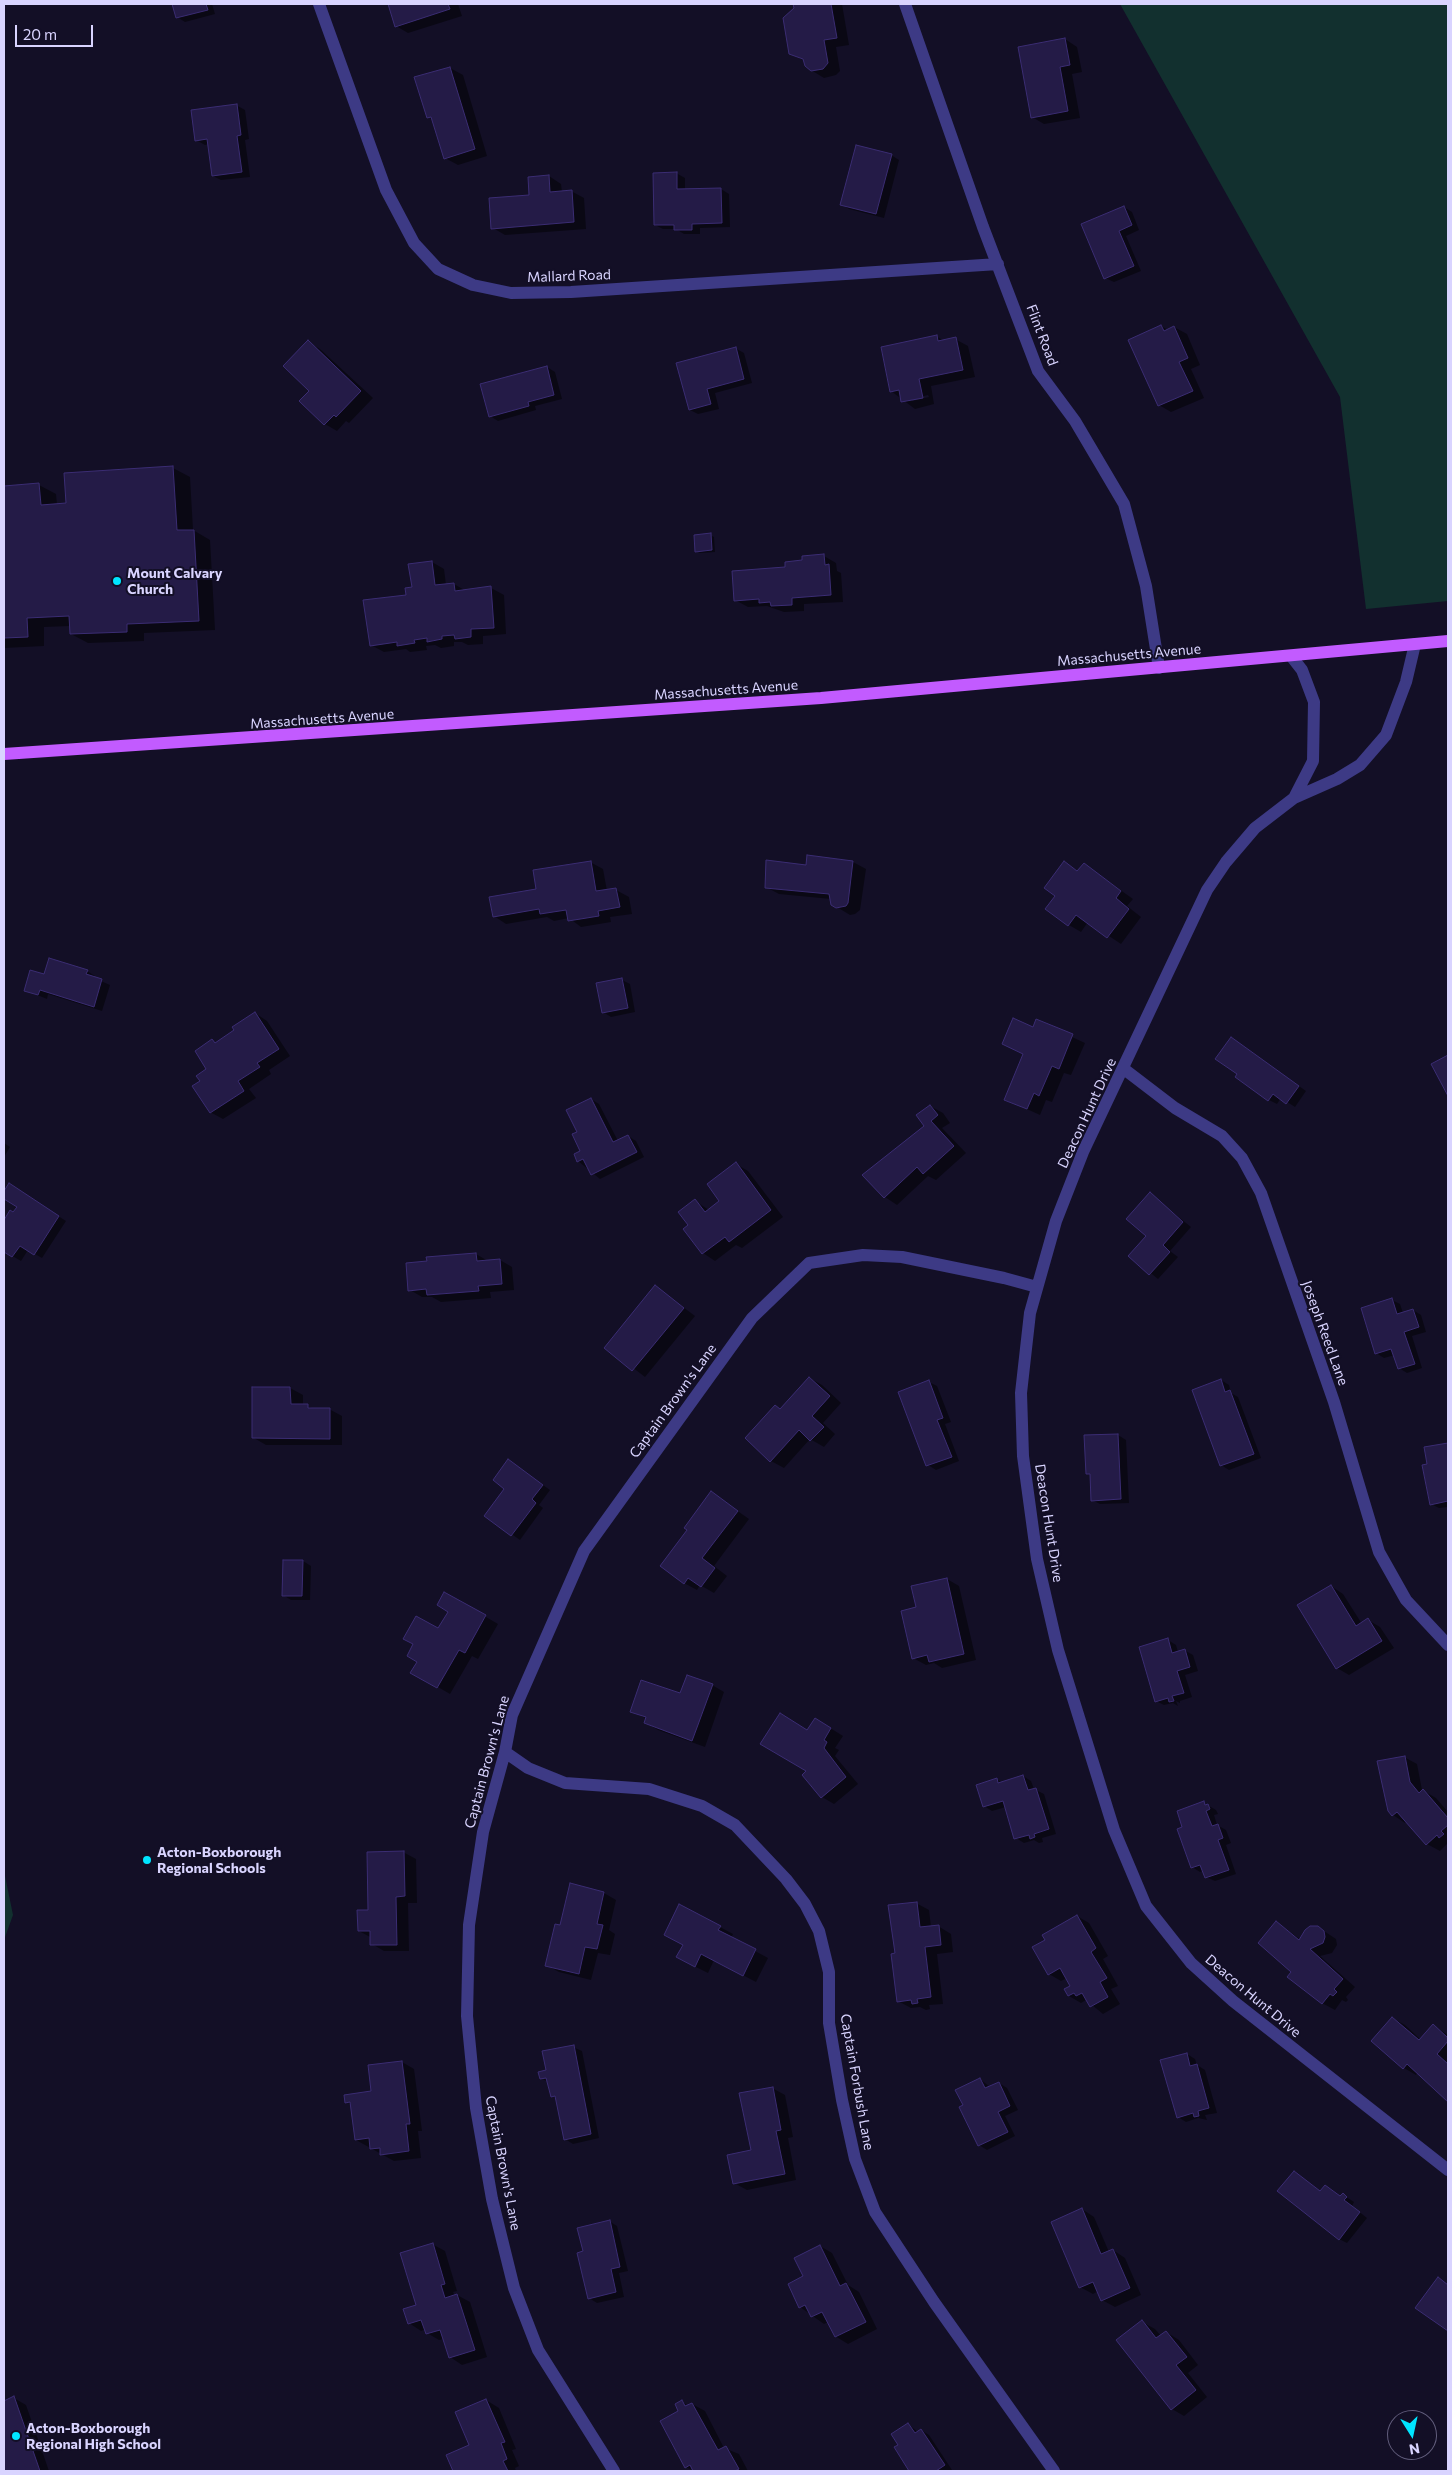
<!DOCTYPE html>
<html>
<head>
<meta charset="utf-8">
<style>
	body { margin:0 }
	#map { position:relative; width:1452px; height:2475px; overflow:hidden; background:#130f26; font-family:Commissioner,sans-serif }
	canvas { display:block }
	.frame { position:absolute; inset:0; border:5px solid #d9d4ff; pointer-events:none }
	.north { position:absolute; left:1387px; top:2410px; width:50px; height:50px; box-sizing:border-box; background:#130f26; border:1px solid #625e7d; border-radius:50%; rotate:170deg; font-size:14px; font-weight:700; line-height:20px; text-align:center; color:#d9d4ff }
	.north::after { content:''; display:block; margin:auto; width:18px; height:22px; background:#00e5ff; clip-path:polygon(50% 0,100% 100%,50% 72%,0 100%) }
	.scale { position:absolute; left:15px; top:25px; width:78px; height:22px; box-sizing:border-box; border:2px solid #d9d4ff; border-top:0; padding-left:6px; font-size:15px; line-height:18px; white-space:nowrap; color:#d9d4ff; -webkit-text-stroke:4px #130f26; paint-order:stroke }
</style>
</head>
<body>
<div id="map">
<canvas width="1452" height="2475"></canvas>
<div class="frame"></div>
<div class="north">N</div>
<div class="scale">20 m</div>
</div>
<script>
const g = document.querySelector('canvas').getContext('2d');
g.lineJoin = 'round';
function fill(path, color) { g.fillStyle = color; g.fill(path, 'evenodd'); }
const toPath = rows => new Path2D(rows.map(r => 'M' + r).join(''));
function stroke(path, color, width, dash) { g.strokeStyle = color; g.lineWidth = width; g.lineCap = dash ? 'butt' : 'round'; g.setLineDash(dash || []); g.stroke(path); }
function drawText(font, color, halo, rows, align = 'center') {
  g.font = font + ' Commissioner,sans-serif'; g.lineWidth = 4; g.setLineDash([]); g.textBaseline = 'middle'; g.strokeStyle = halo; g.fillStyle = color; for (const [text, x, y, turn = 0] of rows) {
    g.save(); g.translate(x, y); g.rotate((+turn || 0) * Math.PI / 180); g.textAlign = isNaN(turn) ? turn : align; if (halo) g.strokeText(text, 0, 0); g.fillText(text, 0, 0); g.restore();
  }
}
fill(toPath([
	[1120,4,1448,4,1448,601,1366,609,1340,397],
	[4,1871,13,1915,4,1940]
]), '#12302f');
fill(toPath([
	[173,4,212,4,215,14,185,22,177,17],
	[389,4,458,4,462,16,408,33,396,26],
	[795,4,842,4,849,45,836,47,840,71,836,75,824,78,811,70,805,61,790,53],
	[1065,39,1077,47,1082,72,1072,74,1080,118,1044,124,1032,117],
	[450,68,463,75,487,156,458,165,445,158,434,121,428,117],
	[236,105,245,110,249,139,245,140,250,177,221,180,213,176,209,144,205,145,196,140],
	[891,155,899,160,884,218,849,209,841,204],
	[676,173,685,178,685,190,721,189,729,194,730,227,700,228,700,234,684,234,676,229,663,229,655,225],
	[549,176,561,184,562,192,571,191,584,198,586,229,505,235,493,228,530,196],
	[1124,207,1132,212,1139,230,1126,236,1141,271,1114,282,1105,278],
	[1161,326,1168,330,1174,327,1187,334,1200,365,1191,369,1204,398,1171,412,1159,405],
	[936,336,944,341,955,339,968,346,975,377,931,386,934,404,915,409,891,391],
	[928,395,929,397,912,401,912,399],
	[308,342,320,349,373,398,349,423,346,421,337,431,325,424,311,391],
	[735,348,744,353,752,383,715,393,719,409,698,414,690,410,678,364],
	[547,367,555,372,562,399,535,406,536,410,498,421,490,416],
	[173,468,190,477,193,530,210,540,215,630,144,633,144,641,88,643,71,634,70,626,44,627,44,646,4,648,4,488,39,485,56,494,57,505,68,504],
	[710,535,714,537,715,552,700,553,696,551],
	[824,556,836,563,837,571,841,573,843,602,804,604,804,611,784,612,767,606,748,607,735,600,786,568],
	[432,562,444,569,446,585,454,584,466,591,491,588,504,595,506,634,483,636,483,644,468,645,462,642,454,642,454,646,441,648,435,645,426,646,427,650,410,652,406,649,384,652,371,645],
	[808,856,853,862,866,869,860,910,855,914,850,915,832,904,831,899,779,894,766,887,807,867],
	[590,862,603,869,607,891,616,890,629,897,632,914,610,917,611,922,581,927,569,918,554,921,547,917,506,924,494,916],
	[1064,863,1078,871,1084,864,1133,899,1127,906,1141,917,1121,944,1088,922,1081,932,1069,925,1057,896],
	[87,971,95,976,94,978,110,985,102,1011,48,994,47,999,25,990,45,976],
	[622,980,630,984,635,1012,611,1017,603,1012],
	[255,1013,267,1021,290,1056,269,1070,271,1074,249,1089,256,1098,223,1119,210,1112,202,1081,208,1069,212,1041,216,1043,236,1031],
	[1037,1021,1085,1043,1071,1075,1064,1073,1052,1102,1046,1100,1040,1115,1005,1099,1024,1054,1004,1044,1034,1029],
	[1232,1039,1306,1091,1295,1107,1281,1098,1277,1104,1269,1100,1238,1074],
	[591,1099,599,1104,618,1141,628,1136,636,1141,644,1157,600,1179,578,1161],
	[930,1106,943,1113,950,1123,942,1128,966,1153,936,1180,928,1176,897,1205,885,1197,926,1126],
	[4,1143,10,1147,4,1157],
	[736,1164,748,1171,783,1217,742,1248,736,1245,715,1261,703,1253,685,1229,689,1225,695,1201,709,1210,721,1201],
	[9,1185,66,1221,42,1258,28,1250,21,1261,4,1251,6,1226,4,1222,10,1212,14,1214,18,1207,4,1197],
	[1150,1194,1191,1227,1170,1251,1178,1257,1158,1279,1130,1256,1148,1236],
	[476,1254,488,1261,500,1260,512,1267,514,1290,490,1292,491,1298,441,1302,432,1297,422,1297,410,1290],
	[655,1286,695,1316,645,1377,606,1347],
	[1392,1300,1400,1304,1403,1313,1413,1310,1421,1315,1426,1332,1412,1336,1422,1368,1407,1373,1399,1368,1395,1355,1384,1358,1376,1353],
	[809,1378,822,1385,841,1403,823,1423,835,1434,824,1447,810,1439,784,1468,771,1461,781,1410],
	[1221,1380,1229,1385,1231,1393,1238,1397,1261,1458,1229,1470,1221,1465],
	[929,1382,937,1386,951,1422,945,1424,959,1461,936,1470,928,1465],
	[290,1388,303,1395,303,1405,315,1409,329,1409,342,1416,342,1445,266,1445,254,1438],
	[1118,1435,1126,1440,1129,1503,1100,1504,1092,1500,1091,1476,1087,1473,1086,1436],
	[1448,1444,1448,1507,1439,1508,1431,1504,1425,1448],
	[509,1461,550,1490,539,1505,543,1508,520,1540,486,1516,506,1489],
	[712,1493,749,1519,714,1566,727,1576,714,1593,700,1585,697,1590,684,1583,689,1530],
	[284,1561,303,1561,311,1566,310,1600,291,1600,283,1595],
	[947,1579,959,1586,976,1660,942,1668,934,1663,926,1665,913,1658],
	[1331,1586,1343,1594,1362,1624,1368,1620,1380,1627,1394,1648,1349,1675,1337,1668],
	[445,1593,498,1624,478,1659,472,1656,450,1694,412,1672,449,1611],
	[1168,1640,1176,1645,1178,1652,1184,1650,1193,1655,1198,1671,1185,1675,1192,1697,1180,1701,1180,1703,1176,1701,1178,1706,1173,1703,1164,1705,1156,1701],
	[712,1685,724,1692,705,1747,658,1730,646,1723,647,1719,632,1711],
	[827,1726,843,1736,835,1748,839,1750,835,1756,858,1784,834,1804,822,1797,809,1771,808,1732],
	[1404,1757,1417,1764,1422,1790,1436,1798,1448,1812,1448,1843,1440,1851,1427,1844,1407,1821,1405,1823,1393,1815,1389,1810],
	[1023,1776,1031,1781,1034,1789,1044,1794,1056,1834,1042,1838,1043,1842,1039,1843,1034,1840,1024,1843,1016,1838,1006,1807,992,1811,984,1806,996,1779,1003,1783],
	[1204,1803,1216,1810,1218,1814,1214,1815,1217,1825,1226,1830,1231,1843,1226,1845,1236,1874,1215,1881,1206,1877,1204,1870,1200,1872,1192,1867,1184,1828],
	[403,1852,416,1859,417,1903,408,1903,409,1951,384,1951,372,1944,372,1938,359,1931],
	[604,1893,616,1900,609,1930,615,1934,610,1955,598,1953,591,1980,559,1972,546,1965,561,1927],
	[916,1903,929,1910,931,1927,938,1926,951,1934,953,1952,937,1954,943,2004,929,2005,930,2009,926,2010,920,2007,911,2008,898,2001],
	[1077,1916,1089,1923,1108,1956,1103,1959,1118,1986,1111,1989,1120,2004,1103,2014,1086,2000,1081,2003,1069,1996,1072,1986,1067,1978,1061,1981,1049,1974,1047,1940],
	[1276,1922,1301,1940,1318,1927,1336,1939,1337,1945,1332,1953,1320,1956,1355,1987,1346,1997,1348,2000,1346,2002,1342,2000,1335,2010,1322,2003,1293,1972],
	[720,1927,733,1934,731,1938,768,1958,756,1982,714,1960,708,1973,690,1964],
	[1392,2018,1405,2025,1421,2040,1434,2026,1448,2035,1448,2100,1418,2072,1416,2075,1404,2068,1373,2041],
	[573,2047,582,2051,599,2138,573,2144,565,2139,557,2099,552,2096,548,2082,541,2078],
	[1187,2054,1195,2059,1197,2065,1205,2070,1217,2113,1205,2115,1207,2120,1198,2118,1186,2122,1178,2117],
	[402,2062,414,2069,422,2131,418,2131,421,2158,394,2161,356,2140,352,2105,346,2102,373,2092],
	[980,2079,990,2087,999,2083,1007,2088,1018,2110,1005,2116,1015,2136,987,2150,979,2145,965,2106],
	[772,2088,785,2095,793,2137,788,2138,796,2180,747,2190,734,2183,752,2151],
	[1294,2172,1321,2192,1325,2186,1341,2197,1343,2195,1351,2200,1354,2202,1352,2206,1367,2218,1347,2243,1339,2239],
	[1082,2209,1094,2217,1109,2252,1113,2250,1125,2258,1141,2295,1115,2307,1102,2300,1098,2291,1093,2294,1080,2287],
	[609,2221,617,2226,628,2271,619,2273,624,2297,597,2303,589,2298,584,2252],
	[432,2244,445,2251,457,2291,453,2292,455,2296,457,2295,470,2302,487,2357,462,2365,450,2357,444,2339,439,2340,427,2333,426,2329,421,2331,409,2323,418,2306],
	[820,2246,832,2253,848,2285,859,2292,877,2329,848,2344,835,2336,828,2322,824,2324,800,2307,804,2277],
	[1142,2322,1155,2329,1161,2336,1166,2332,1179,2340,1198,2365,1188,2373,1207,2397,1184,2416,1172,2409],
	[14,2398,26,2405,49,2471,4,2471,4,2403],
	[486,2400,499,2408,516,2449,512,2450,519,2466,515,2468,516,2471,455,2471,448,2455,471,2446],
	[682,2402,689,2406,692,2404,705,2411,724,2448,739,2454,748,2471,694,2471,686,2467,680,2411],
	[908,2424,918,2432,921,2430,929,2435,952,2470,911,2471,896,2448,900,2445]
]), '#0007');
const building = toPath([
	[172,4,206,4,208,10,176,18,172,4],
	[388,4,448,4,450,9,395,27,388,4],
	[793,4,831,4,837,38,824,40,828,63,823,69,811,71,805,66,803,59,789,54,783,18,794,8,793,4],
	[1065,38,1070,65,1060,67,1068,111,1031,118,1018,47,1065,38],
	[450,67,475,149,444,159,431,117,427,118,414,77,450,67],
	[237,104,241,135,237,136,242,172,212,176,207,139,195,141,191,110,237,104],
	[856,145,892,154,876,214,840,205,856,145],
	[677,172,677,189,721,188,722,223,692,224,692,230,674,230,674,225,654,225,653,173,677,172],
	[549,175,550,192,572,190,574,222,491,229,489,198,529,195,528,177,549,175],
	[1124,206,1132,225,1119,231,1134,266,1104,279,1081,224,1124,206],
	[1161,325,1164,331,1174,326,1188,358,1179,362,1193,391,1158,406,1128,340,1161,325],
	[937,335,938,341,956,337,963,370,919,379,923,398,901,402,899,390,890,392,881,347,937,335],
	[308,340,361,391,336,417,334,415,324,425,299,401,309,391,283,366,308,340],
	[736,347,744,379,707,389,711,404,689,410,676,363,736,347],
	[547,366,554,395,528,402,529,406,489,417,480,384,547,366],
	[173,466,177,530,194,530,199,621,127,624,127,632,70,634,69,616,27,618,28,637,4,638,4,486,39,483,41,505,66,503,64,473,173,466],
	[711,533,712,550,695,552,694,535,711,533],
	[824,554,825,565,829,564,831,595,792,598,792,605,771,606,770,602,759,603,759,599,734,601,732,571,785,567,785,562,802,560,802,556,824,554],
	[432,561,435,585,454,583,455,591,491,586,494,628,471,629,471,637,455,639,454,635,442,636,442,639,427,642,427,638,414,640,415,643,397,646,397,642,370,646,363,600,406,595,405,588,412,587,408,564,432,561],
	[807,855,853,861,848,903,846,906,836,908,831,905,829,894,765,888,766,860,806,865,807,855],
	[591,861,596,891,616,888,620,907,598,911,599,916,568,921,566,910,540,914,539,909,493,917,489,897,536,889,533,870,591,861],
	[1064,861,1077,871,1084,863,1121,891,1116,898,1129,909,1107,938,1076,915,1068,926,1045,909,1055,896,1044,888,1064,861],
	[49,958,88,970,86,974,102,979,94,1007,40,990,38,995,24,991,30,970,44,974,49,958],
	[622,978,628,1008,602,1013,596,983,622,978],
	[255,1012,279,1049,257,1063,260,1067,238,1081,244,1091,210,1113,192,1086,200,1081,196,1076,206,1069,195,1051,212,1039,215,1043,234,1030,232,1027,255,1012],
	[1013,1018,1033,1027,1036,1019,1073,1034,1059,1069,1052,1066,1039,1096,1034,1093,1027,1109,1004,1100,1023,1054,1002,1044,1013,1018],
	[1231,1037,1299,1086,1286,1104,1273,1094,1268,1101,1235,1077,1237,1074,1215,1059,1231,1037],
	[1448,1055,1448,1096,1431,1064,1448,1055],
	[591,1098,613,1142,628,1135,637,1152,591,1175,583,1159,577,1162,574,1154,580,1151,572,1134,577,1132,566,1110,591,1098],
	[930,1105,938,1115,931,1121,954,1146,923,1174,917,1167,884,1198,862,1175,924,1126,916,1115,930,1105],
	[736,1162,771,1210,729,1242,725,1237,702,1254,683,1229,688,1225,678,1212,695,1199,705,1212,719,1201,707,1184,736,1162],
	[9,1183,59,1216,34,1255,20,1246,12,1257,4,1252,4,1220,10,1210,13,1212,17,1207,4,1199,4,1191,9,1183],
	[1150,1192,1183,1222,1163,1245,1170,1252,1149,1275,1128,1256,1146,1236,1126,1219,1150,1192],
	[476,1253,477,1261,500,1259,502,1284,478,1286,479,1291,427,1295,426,1289,408,1291,406,1263,427,1261,426,1257,476,1253],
	[655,1285,684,1308,632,1371,604,1348,655,1285],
	[1392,1298,1397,1314,1413,1309,1419,1327,1404,1332,1415,1364,1398,1369,1391,1349,1375,1354,1361,1308,1392,1298],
	[809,1377,830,1396,812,1416,824,1427,810,1441,799,1430,770,1462,745,1438,775,1405,780,1409,809,1377],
	[1221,1379,1225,1392,1230,1390,1254,1454,1220,1466,1192,1390,1221,1379],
	[929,1380,943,1418,937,1420,952,1457,926,1466,898,1392,929,1380],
	[252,1387,290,1387,291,1404,308,1404,308,1408,330,1408,330,1439,252,1438,252,1387],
	[1118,1434,1121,1499,1091,1501,1090,1474,1086,1474,1084,1435,1118,1434],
	[1448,1443,1448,1501,1430,1505,1422,1465,1427,1464,1424,1447,1448,1443],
	[508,1459,543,1485,532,1499,536,1503,511,1536,484,1516,504,1489,493,1480,508,1459],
	[711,1491,738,1511,702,1558,715,1568,701,1587,688,1578,684,1584,660,1566,687,1530,684,1528,711,1491],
	[283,1560,303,1560,302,1596,282,1596,283,1560],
	[947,1578,964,1654,929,1662,927,1655,912,1659,901,1611,916,1607,911,1586,947,1578],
	[1331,1585,1356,1626,1368,1618,1382,1641,1336,1669,1297,1605,1331,1585],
	[444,1592,486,1615,465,1653,459,1650,437,1688,410,1673,417,1662,407,1656,413,1644,403,1639,416,1616,438,1628,448,1612,437,1605,444,1592],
	[1168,1638,1172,1653,1185,1649,1190,1667,1177,1671,1184,1693,1172,1696,1174,1701,1169,1702,1168,1698,1155,1702,1139,1647,1168,1638],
	[687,1675,713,1684,692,1741,644,1723,646,1717,630,1712,641,1680,680,1693,687,1675],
	[780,1713,807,1730,815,1718,831,1728,824,1740,827,1742,824,1748,846,1777,821,1798,802,1775,806,1771,760,1744,780,1713],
	[1405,1756,1410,1782,1419,1793,1423,1789,1448,1818,1448,1825,1441,1831,1444,1834,1439,1838,1437,1835,1426,1845,1397,1812,1392,1816,1388,1811,1377,1761,1405,1756],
	[1023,1775,1028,1790,1036,1788,1049,1829,1034,1834,1035,1837,1030,1839,1029,1835,1014,1839,1003,1801,983,1807,976,1785,997,1778,998,1783,1023,1775],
	[1204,1801,1205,1805,1208,1804,1210,1809,1206,1811,1212,1826,1218,1824,1223,1838,1218,1840,1229,1870,1205,1878,1200,1865,1191,1868,1177,1829,1182,1827,1177,1811,1204,1801],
	[404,1851,405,1896,396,1897,397,1945,370,1945,370,1931,358,1931,357,1910,368,1910,367,1852,404,1851],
	[570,1883,604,1892,597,1924,603,1925,597,1949,585,1947,579,1974,545,1966,555,1924,560,1925,570,1883],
	[917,1902,920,1927,939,1925,941,1945,925,1947,931,1997,917,1999,918,2003,912,2004,911,2000,897,2002,891,1954,895,1953,888,1905,917,1902],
	[679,1904,721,1926,718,1930,756,1949,743,1976,701,1954,695,1967,676,1957,683,1945,664,1935,679,1904],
	[1077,1915,1096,1948,1091,1952,1107,1978,1100,1982,1108,1997,1090,2007,1082,1993,1076,1996,1074,1993,1068,1996,1064,1989,1070,1986,1060,1968,1048,1975,1032,1947,1045,1940,1042,1935,1077,1915],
	[1276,1921,1299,1940,1305,1930,1310,1926,1318,1926,1324,1931,1325,1937,1323,1943,1310,1949,1343,1979,1334,1989,1337,1992,1333,1996,1330,1994,1322,2004,1287,1977,1291,1972,1258,1943,1276,1921],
	[1392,2017,1419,2040,1433,2024,1448,2038,1448,2041,1437,2054,1448,2064,1448,2102,1407,2064,1403,2069,1371,2041,1392,2017],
	[574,2045,591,2134,564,2140,555,2096,551,2097,546,2078,540,2079,538,2072,546,2070,542,2051,574,2045],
	[1187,2053,1190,2066,1197,2064,1209,2108,1198,2111,1199,2116,1194,2117,1193,2113,1177,2118,1160,2060,1187,2053],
	[402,2061,410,2124,406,2124,409,2151,380,2155,380,2148,370,2149,369,2138,355,2140,350,2102,345,2103,344,2095,371,2091,368,2065,402,2061],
	[980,2078,985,2088,999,2082,1010,2106,998,2112,1008,2132,978,2146,959,2107,963,2105,955,2090,980,2078],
	[773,2087,781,2130,776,2131,785,2174,733,2184,727,2155,751,2150,739,2093,773,2087],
	[1294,2171,1320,2191,1325,2185,1340,2196,1343,2193,1347,2197,1344,2200,1360,2212,1339,2240,1277,2191,1294,2171],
	[1082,2208,1101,2254,1113,2249,1130,2288,1101,2301,1093,2282,1079,2288,1051,2222,1082,2208],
	[610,2220,620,2267,611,2269,616,2292,588,2299,577,2253,583,2251,577,2228,610,2220],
	[433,2243,445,2284,441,2285,445,2298,457,2294,475,2350,449,2358,440,2330,426,2334,421,2320,408,2324,403,2309,416,2305,400,2253,433,2243],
	[820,2245,840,2286,846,2283,866,2322,835,2337,822,2312,811,2317,805,2305,799,2308,788,2284,803,2276,794,2258,820,2245],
	[1438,2277,1448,2285,1448,2331,1415,2308,1438,2277],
	[1142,2320,1156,2338,1166,2331,1187,2357,1176,2365,1196,2390,1171,2410,1116,2340,1142,2320],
	[14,2396,40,2471,4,2471,4,2401,14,2396],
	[486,2399,505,2442,501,2443,507,2459,503,2461,508,2471,453,2471,446,2455,469,2445,455,2412,486,2399],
	[682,2400,685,2406,692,2403,718,2450,726,2446,739,2469,735,2471,693,2471,690,2465,685,2468,660,2421,678,2411,675,2404,682,2400],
	[908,2423,915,2433,921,2429,945,2465,936,2471,909,2471,894,2447,898,2445,891,2434,908,2423]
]);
fill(building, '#241b47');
stroke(building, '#3b2d73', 1);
stroke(toPath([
	[319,4,386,190,414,243,438,269,473,285,511,293,571,292,998,264],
	[905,4,983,227,1038,371,1075,421,1124,504,1146,586,1159,668],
	[1291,656,1302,670,1314,702,1313,761,1294,798,1255,828,1226,862,1207,890,1083,1152,1056,1221,1030,1313,1021,1393,1023,1456,1037,1559,1058,1650,1114,1830,1146,1906,1191,1963,1233,2001,1448,2170],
	[1294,798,1337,779,1360,765,1386,735,1406,682,1415,644],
	[1124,1069,1175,1108,1222,1136,1242,1158,1261,1193,1334,1402,1379,1552,1406,1600,1448,1645],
	[505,1752,528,1768,565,1783,649,1789,702,1806,735,1825,786,1879,805,1904,819,1931,829,1972,829,2023,842,2100,855,2159,875,2212,934,2302,1054,2471],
	[614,2471,538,2350,514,2288,492,2199,476,2108,467,2016,469,1925,483,1832,505,1752,512,1715,584,1551,752,1318,809,1263,863,1255,902,1257,1004,1278,1037,1287]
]), '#3d3a85', 12);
stroke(toPath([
	[4,754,821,698,1448,641]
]), '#c25bff', 12);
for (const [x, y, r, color] of [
	[117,581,5,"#00e5ff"],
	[147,1860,5,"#00e5ff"],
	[16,2436,5,"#00e5ff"]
]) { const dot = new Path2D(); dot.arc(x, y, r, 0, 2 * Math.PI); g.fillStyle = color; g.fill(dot); stroke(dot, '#130f26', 2); }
drawText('14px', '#d9d4ff', '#130f26', [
	["Mallard Road",569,276,-2],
	["Flint Road",1042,335,69],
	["Massachusetts Avenue",1129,655,-5],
	["Massachusetts Avenue",726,690,-4],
	["Massachusetts Avenue",322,719,-4],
	["Deacon Hunt Drive",1087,1113,-65],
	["Joseph Reed Lane",1325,1333,70],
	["Captain Brown's Lane",673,1401,-54],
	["Deacon Hunt Drive",1049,1523,81],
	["Captain Brown's Lane",487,1762,-75],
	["Deacon Hunt Drive",1253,1996,40],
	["Captain Forbush Lane",857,2082,80],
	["Captain Brown's Lane",503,2163,79]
]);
drawText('bold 14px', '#d9d4ff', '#130f26', [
	["Mount Calvary",127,573],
	["Church",127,589],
	["Acton-Boxborough",157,1852],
	["Regional Schools",157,1868],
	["Acton-Boxborough",26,2428],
	["Regional High School",26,2444]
], 'left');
</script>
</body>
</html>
